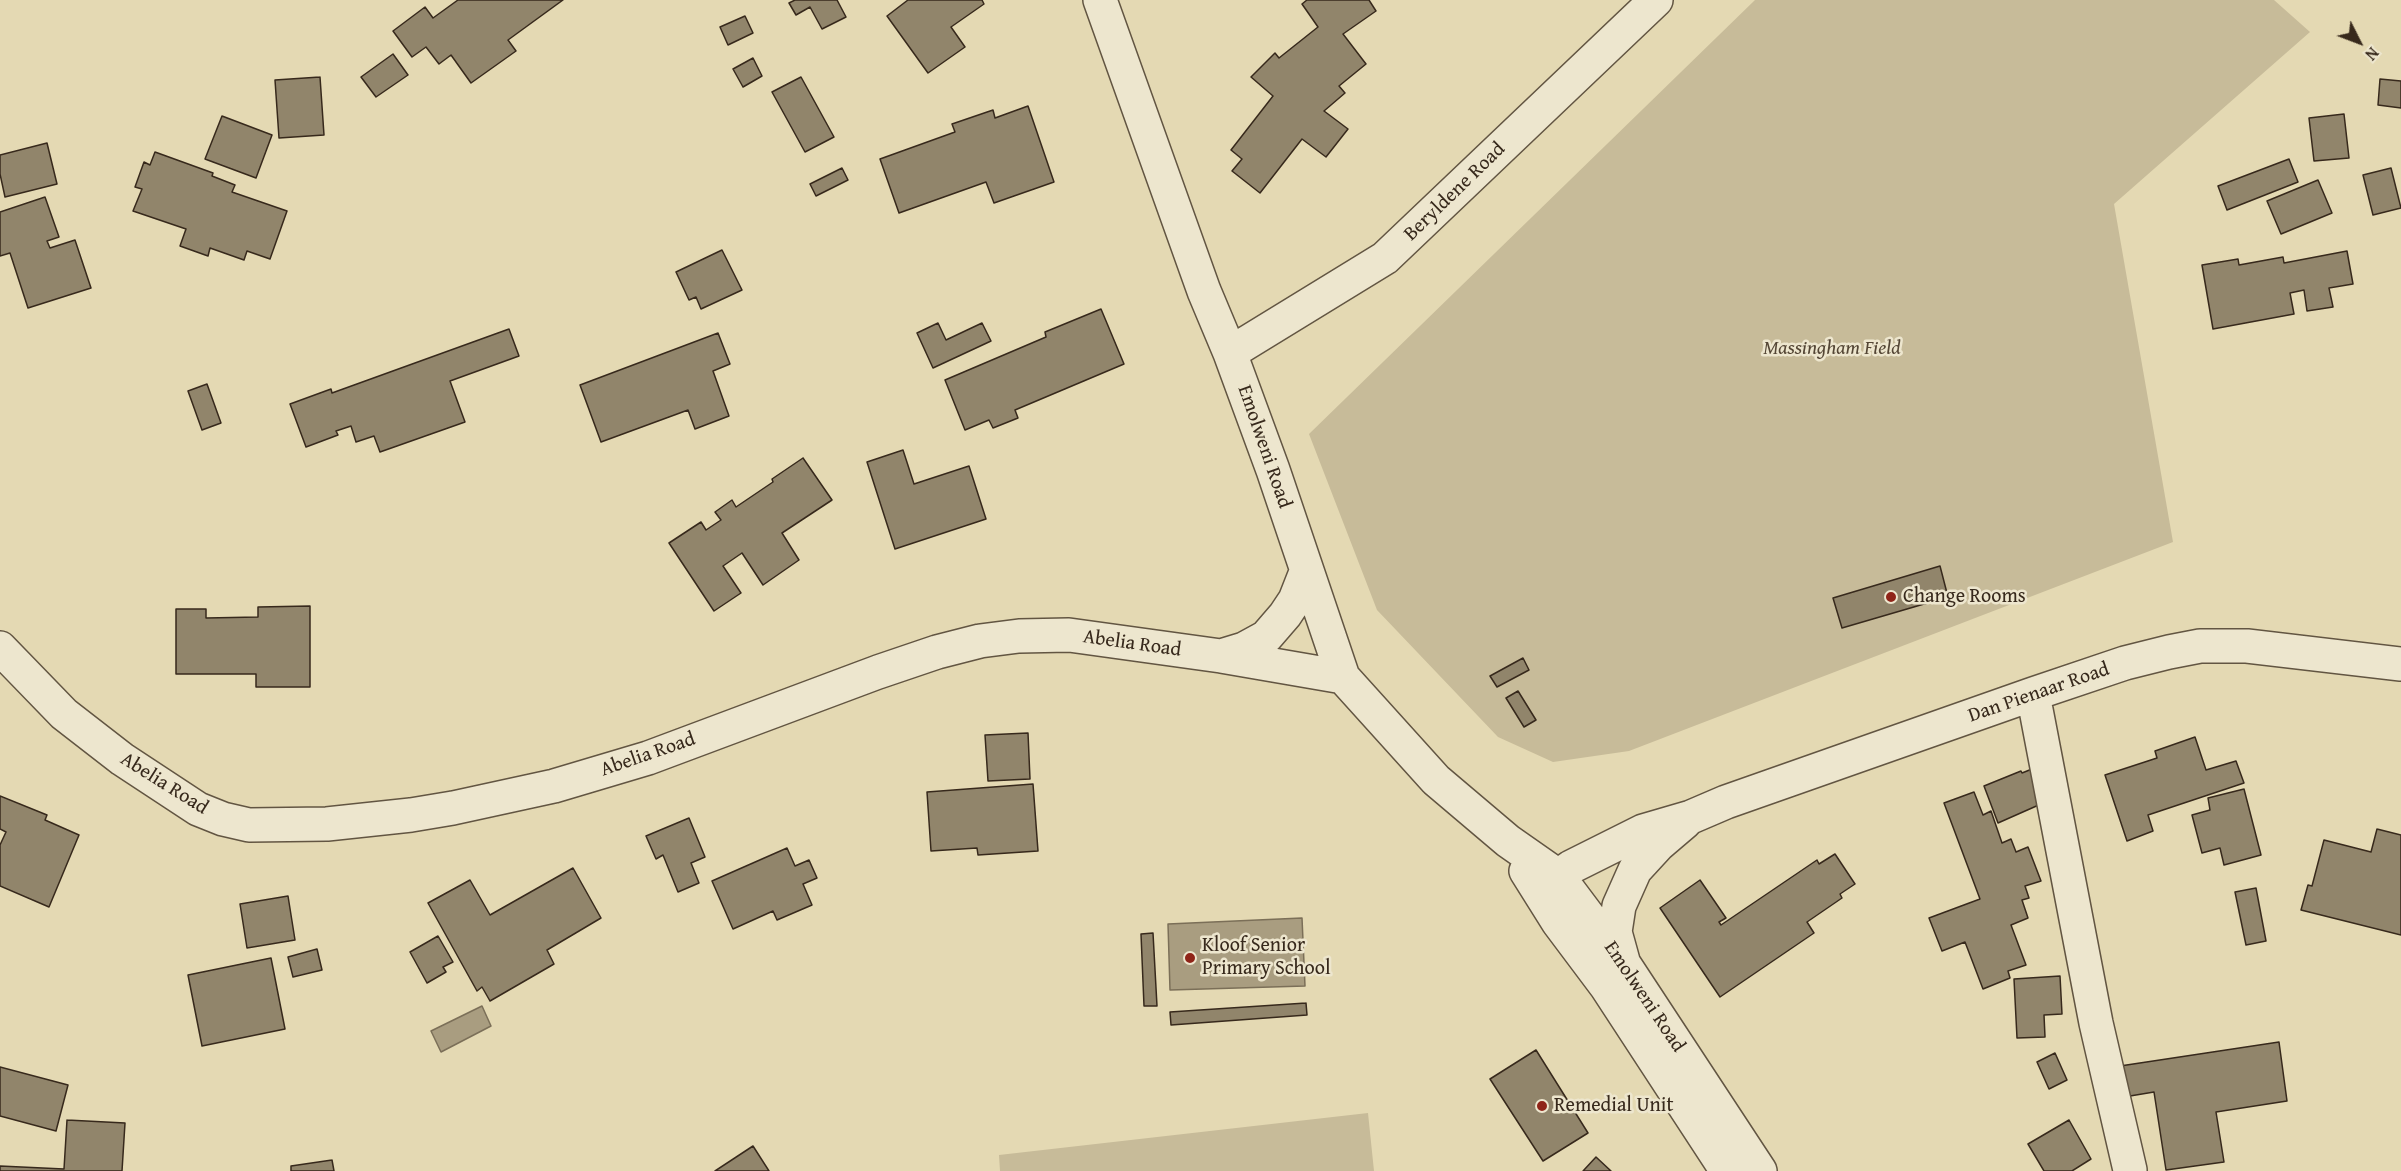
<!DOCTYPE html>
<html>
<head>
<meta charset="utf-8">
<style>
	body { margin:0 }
	#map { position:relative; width:2401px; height:1171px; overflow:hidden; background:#e4d9b3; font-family:"Gentium Book Plus",serif }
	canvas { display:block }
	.north { position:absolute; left:2329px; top:12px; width:60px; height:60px; -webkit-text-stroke:4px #ede6ce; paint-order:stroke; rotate:132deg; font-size:16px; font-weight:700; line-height:24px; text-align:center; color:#37291c }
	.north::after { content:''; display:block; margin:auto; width:21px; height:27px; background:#37291c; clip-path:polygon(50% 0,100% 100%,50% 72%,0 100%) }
</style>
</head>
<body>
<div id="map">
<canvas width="2401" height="1171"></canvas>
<div class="north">N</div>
</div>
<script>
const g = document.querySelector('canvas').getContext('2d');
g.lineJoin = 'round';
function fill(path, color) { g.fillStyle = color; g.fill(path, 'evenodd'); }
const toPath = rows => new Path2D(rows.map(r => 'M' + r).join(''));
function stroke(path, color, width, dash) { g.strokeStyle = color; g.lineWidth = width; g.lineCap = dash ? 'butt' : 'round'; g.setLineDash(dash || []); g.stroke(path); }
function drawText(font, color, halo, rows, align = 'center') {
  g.font = font + ' "Gentium Book Plus",serif'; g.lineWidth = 5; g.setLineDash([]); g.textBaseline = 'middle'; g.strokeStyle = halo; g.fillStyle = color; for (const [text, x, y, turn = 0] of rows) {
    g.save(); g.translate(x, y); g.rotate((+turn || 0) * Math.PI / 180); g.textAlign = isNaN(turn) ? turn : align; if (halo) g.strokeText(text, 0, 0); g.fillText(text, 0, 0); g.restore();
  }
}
fill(toPath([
	[1755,0,2274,0,2310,32,2114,204,2173,542,1629,751,1553,762,1498,737,1377,610,1309,434],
	[1368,1113,1374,1171,1000,1171,999,1155]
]), '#c7bb99');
const water = toPath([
	[1302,918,1305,986,1170,990,1168,924,1302,918],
	[482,1006,491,1026,441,1052,431,1031,482,1006]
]);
fill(water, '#a99d80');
stroke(water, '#7b6f58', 1.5);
const building = toPath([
	[458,0,563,0,508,40,516,51,471,83,451,55,439,64,426,47,412,57,393,31,425,7,433,18,458,0],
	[795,0,837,0,846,17,822,29,810,7,796,15,789,3,795,0],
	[908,0,982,0,984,4,951,27,965,47,928,73,887,16,908,0],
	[1307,0,1369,0,1376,11,1343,34,1366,64,1339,86,1345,93,1324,111,1348,129,1326,157,1302,139,1260,193,1232,171,1242,159,1231,150,1273,96,1251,77,1275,53,1279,58,1318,27,1302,4,1307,0],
	[745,16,753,33,728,45,720,27,745,16],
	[393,54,408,75,376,97,361,77,393,54],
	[753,58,762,76,743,87,733,69,753,58],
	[320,77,324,135,279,138,275,80,320,77],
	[801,77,834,137,805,152,772,92,801,77],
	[2380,79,2401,81,2401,108,2378,105,2380,79],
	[1028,106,1054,182,994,203,986,182,899,213,880,159,955,132,952,124,993,110,995,118,1028,106],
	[2344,114,2349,158,2314,161,2309,118,2344,114],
	[222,116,272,135,256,178,205,159,222,116],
	[47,143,57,184,5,197,0,174,0,155,47,143],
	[155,152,213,173,212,176,235,185,232,192,287,211,270,259,247,251,244,260,210,248,208,256,180,246,186,229,133,211,142,189,135,187,144,162,150,165,155,152],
	[2289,159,2298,182,2227,210,2218,186,2289,159],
	[842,168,848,180,816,196,810,184,842,168],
	[2391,168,2401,208,2373,215,2363,175,2391,168],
	[2318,180,2332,213,2281,234,2267,201,2318,180],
	[45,197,59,237,47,241,50,248,75,240,91,288,28,308,10,253,0,256,0,212,45,197],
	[722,250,742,290,701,309,696,297,689,300,676,272,722,250],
	[2347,251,2353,284,2329,288,2333,307,2307,311,2304,290,2290,293,2294,314,2213,329,2202,265,2238,259,2239,265,2283,257,2284,263,2347,251],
	[1101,309,1124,364,1015,410,1018,418,993,428,989,420,965,430,945,380,1046,337,1045,332,1101,309],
	[938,323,946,340,982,323,991,341,933,368,917,333,938,323],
	[509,329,519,356,450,381,465,422,380,452,374,436,356,442,351,426,336,431,338,435,306,447,290,404,331,389,332,393,509,329],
	[718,333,730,364,713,371,729,416,695,429,688,410,601,442,580,385,718,333],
	[207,384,221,423,202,430,188,391,207,384],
	[903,450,914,484,969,466,986,519,895,549,867,462,903,450],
	[803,458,832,500,782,533,799,560,763,585,742,553,723,566,741,593,714,611,669,543,701,522,706,530,721,520,715,512,732,500,736,507,773,482,772,479,803,458],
	[1940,566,1948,597,1842,628,1833,598,1940,566],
	[310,606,310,687,256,687,256,674,176,674,176,609,206,609,206,618,258,617,258,607,310,606],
	[1523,658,1529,670,1497,687,1490,676,1523,658],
	[1518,691,1536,720,1524,727,1506,698,1518,691],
	[1028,733,1030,779,988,781,985,735,1028,733],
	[2195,737,2206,770,2236,761,2244,783,2148,815,2153,831,2127,841,2105,775,2157,758,2155,751,2195,737],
	[2037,767,2050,800,1998,823,1984,786,2021,771,2022,773,2037,767],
	[1033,784,1038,851,978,855,977,848,931,851,927,792,1033,784],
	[2244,789,2261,855,2224,865,2220,848,2202,853,2192,815,2210,810,2208,798,2244,789],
	[1974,792,1983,815,1991,811,2002,843,2011,839,2016,852,2028,847,2041,881,2025,886,2029,898,2022,900,2028,918,2011,925,2026,965,2008,971,2010,978,1983,989,1965,942,1942,951,1929,918,1980,899,1944,803,1974,792],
	[0,796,47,815,45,820,79,835,49,907,0,886,0,845,6,832,0,829,0,796],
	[689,818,705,857,691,863,699,883,678,892,663,855,656,859,646,836,689,818],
	[2377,829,2401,835,2401,935,2301,910,2308,885,2312,886,2324,840,2371,852,2377,829],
	[787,848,795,866,809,860,817,878,803,884,812,905,777,920,773,911,733,929,712,881,787,848],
	[1835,854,1855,884,1840,894,1842,898,1807,922,1814,933,1720,997,1660,908,1700,880,1726,918,1719,922,1721,925,1817,860,1819,864,1835,854],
	[573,868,601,918,547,950,554,964,490,1001,482,987,477,991,428,903,470,880,490,915,573,868],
	[2256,888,2266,941,2246,945,2235,892,2256,888],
	[288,896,295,940,247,948,240,904,288,896],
	[1153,933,1157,1006,1144,1006,1141,934,1153,933],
	[438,936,453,962,443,967,446,972,427,983,410,952,438,936],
	[317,949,322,970,293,977,288,957,317,949],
	[271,958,285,1029,202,1046,188,975,271,958],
	[2060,976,2062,1014,2044,1015,2045,1037,2017,1038,2014,979,2060,976],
	[1306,1003,1307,1015,1171,1025,1170,1012,1306,1003],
	[2279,1042,2287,1101,2216,1112,2224,1162,2166,1170,2154,1092,2124,1097,2120,1066,2279,1042],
	[1536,1050,1588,1133,1543,1161,1490,1079,1536,1050],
	[2055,1053,2067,1080,2049,1089,2037,1062,2055,1053],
	[0,1067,68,1085,56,1131,0,1116,0,1067],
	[67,1120,125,1123,122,1171,0,1171,0,1166,64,1169,67,1120],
	[2069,1120,2091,1159,2072,1171,2044,1171,2028,1144,2069,1120],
	[753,1146,769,1171,715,1171,753,1146],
	[1596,1157,1611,1171,1583,1171,1596,1157],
	[332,1160,334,1171,291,1171,291,1166,332,1160]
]);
fill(building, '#91856b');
stroke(building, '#37291c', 1.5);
const minor = toPath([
	[1100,0,1204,291,1230,353,1273,470,1343,677,1436,780,1508,841,1558,876,1624,964,1760,1171],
	[1230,353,1385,258,1656,0],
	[0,648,64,714,122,759,198,809,223,819,249,825,327,824,411,815,453,808,554,786,648,758,878,672,937,652,980,641,1019,636,1069,635,1221,656,1343,677],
	[1221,656,1244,649,1266,637,1285,615,1295,600,1306,572],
	[2033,694,2096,1023,2130,1170],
	[1526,871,1558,922,1606,986,1727,1171],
	[1538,890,1571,867,1643,831,1691,817,1726,802,2033,694,2125,663,2169,652,2200,646,2247,646,2401,664],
	[1623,961,1615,932,1619,906,1635,870,1658,845,1685,822]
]);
stroke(minor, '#625542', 36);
stroke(minor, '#ede6ce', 33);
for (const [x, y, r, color] of [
	[1891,597,6,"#8f2418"],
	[1190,958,6,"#8f2418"],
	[1542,1106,6,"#8f2418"]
]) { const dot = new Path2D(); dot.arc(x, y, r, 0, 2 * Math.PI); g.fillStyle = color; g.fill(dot); stroke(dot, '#ede6ce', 2); }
drawText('20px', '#37291c', '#ede6ce', [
	["Beryldene Road",1455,192,-44],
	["Emolweni Road",1264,447,71],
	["Abelia Road",1132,644,8],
	["Dan Pienaar Road",2039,693,-19],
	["Abelia Road",648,755,-19],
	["Abelia Road",164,784,32],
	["Emolweni Road",1644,997,56]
]);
drawText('italic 20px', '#544635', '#ede6ce', [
	["Massingham Field",1832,349]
]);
drawText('20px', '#37291c', '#ede6ce', [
	["Change Rooms",1903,597],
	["Kloof Senior",1202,946],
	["Primary School",1202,969],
	["Remedial Unit",1554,1106]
], 'left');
</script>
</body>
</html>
